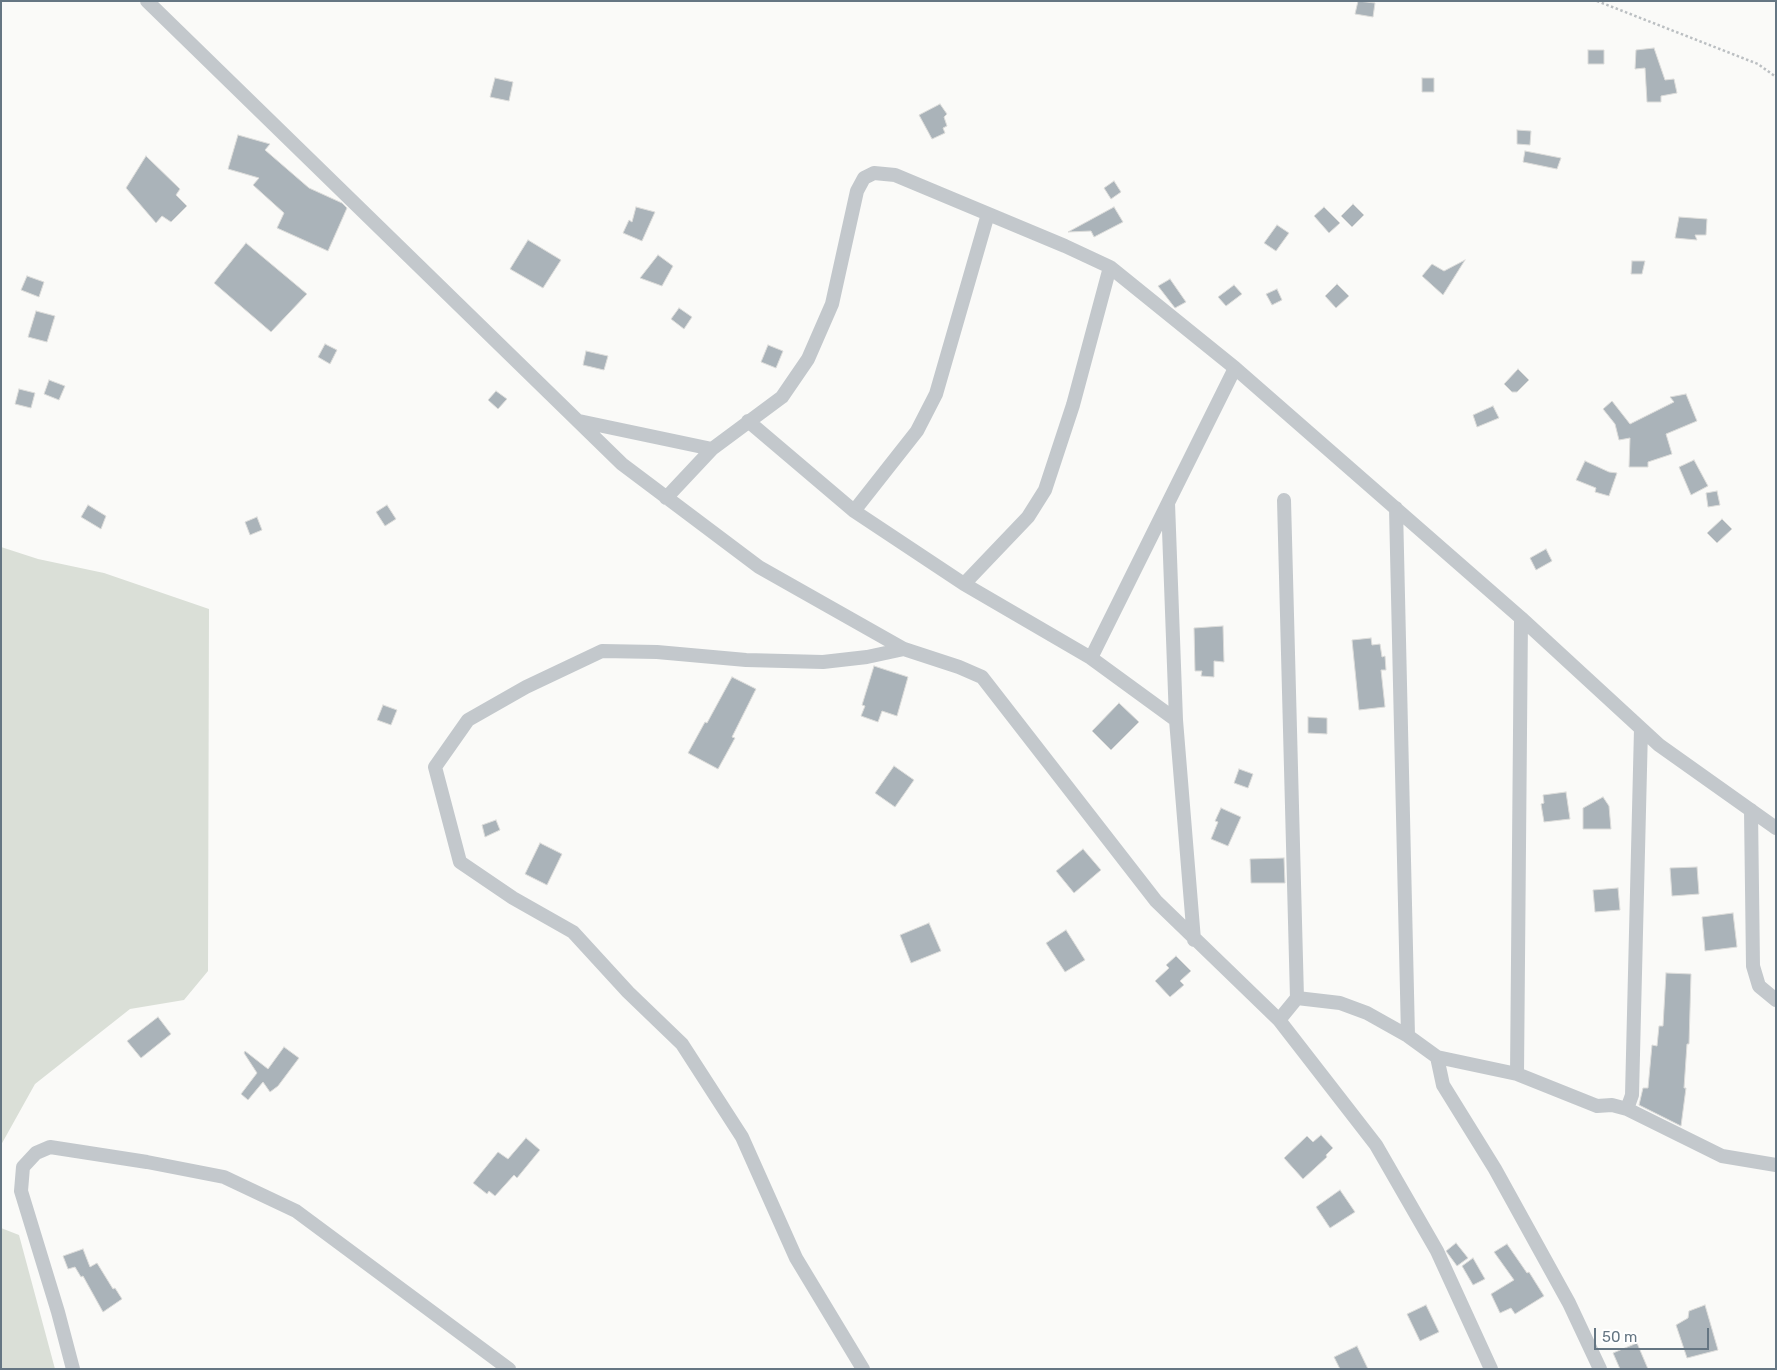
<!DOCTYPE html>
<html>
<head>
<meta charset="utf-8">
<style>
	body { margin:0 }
	#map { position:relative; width:1777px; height:1370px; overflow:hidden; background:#fafaf8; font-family:Rubik,sans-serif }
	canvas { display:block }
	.frame { position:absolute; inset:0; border:2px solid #657683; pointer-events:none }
	.scale { position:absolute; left:1594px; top:1328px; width:115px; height:22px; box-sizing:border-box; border:2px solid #657683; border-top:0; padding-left:6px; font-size:15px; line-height:18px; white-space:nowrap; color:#657683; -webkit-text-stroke:4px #fff; paint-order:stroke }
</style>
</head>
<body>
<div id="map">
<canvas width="1777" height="1370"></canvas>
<div class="frame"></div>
<div class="scale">50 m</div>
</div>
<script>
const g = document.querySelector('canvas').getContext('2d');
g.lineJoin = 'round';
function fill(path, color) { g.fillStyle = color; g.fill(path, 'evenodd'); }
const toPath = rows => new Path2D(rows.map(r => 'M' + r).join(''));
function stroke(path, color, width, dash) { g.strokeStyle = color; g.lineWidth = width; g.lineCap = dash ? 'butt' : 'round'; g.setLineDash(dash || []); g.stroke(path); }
fill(toPath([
	[1,547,38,559,104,573,209,609,208,971,184,1000,130,1009,35,1084,1,1145],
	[1,1228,19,1235,55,1369,1,1369]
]), '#dadfd7');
const building = toPath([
	[1358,1,1375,3,1373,17,1355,14,1358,1],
	[1654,48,1665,80,1674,79,1677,93,1661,96,1661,102,1647,102,1645,68,1635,69,1636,50,1654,48],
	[1588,50,1604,50,1604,64,1588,64,1588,50],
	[495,78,513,82,509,101,490,97,495,78],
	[1422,78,1434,78,1434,92,1422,92,1422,78],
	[940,104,947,114,944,117,947,126,943,128,945,133,932,139,919,115,940,104],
	[1517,130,1531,131,1530,145,1517,144,1517,130],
	[238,135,270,144,265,150,309,188,342,203,347,208,328,251,277,228,284,213,253,185,259,178,228,169,238,135],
	[1525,151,1561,158,1557,169,1523,162,1525,151],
	[146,156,180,189,176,195,187,206,171,222,162,216,156,223,126,188,146,156],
	[1114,181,1121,192,1111,199,1104,188,1114,181],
	[1353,204,1364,215,1352,227,1341,216,1353,204],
	[636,207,655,212,642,241,623,233,629,220,632,222,636,207],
	[1114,207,1123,222,1094,237,1091,231,1068,232,1114,207],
	[1324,207,1340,223,1329,233,1314,216,1324,207],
	[1679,217,1707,219,1706,235,1695,235,1697,240,1675,238,1679,217],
	[1277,225,1289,233,1276,251,1264,243,1277,225],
	[528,240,561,260,543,288,510,269,528,240],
	[246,243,307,294,271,332,214,283,246,243],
	[658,255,673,266,662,286,640,278,658,255],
	[1465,260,1443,295,1422,276,1432,264,1444,271,1465,260],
	[1632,261,1645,261,1642,274,1631,274,1632,261],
	[27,276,44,282,39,297,21,290,27,276],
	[1170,279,1186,302,1175,308,1158,286,1170,279],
	[1337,284,1349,296,1336,308,1325,296,1337,284],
	[1234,285,1242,294,1226,306,1218,297,1234,285],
	[1277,289,1282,300,1272,305,1266,294,1277,289],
	[679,308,692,317,684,329,671,319,679,308],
	[36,311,55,316,47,342,28,337,36,311],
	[325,344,337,350,330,364,318,357,325,344],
	[768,345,783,351,776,368,761,362,768,345],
	[586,351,608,356,604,370,583,365,586,351],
	[1518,369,1529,380,1517,392,1512,392,1504,384,1518,369],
	[49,380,65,386,59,400,44,394,49,380],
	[19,389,35,393,31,408,15,404,19,389],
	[496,391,507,399,498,409,488,400,496,391],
	[1686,394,1697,421,1666,434,1672,454,1648,462,1648,467,1629,467,1630,438,1619,440,1615,424,1603,409,1612,401,1630,424,1674,402,1670,397,1686,394],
	[1493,406,1499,418,1477,427,1473,415,1493,406],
	[1694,460,1708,486,1691,495,1679,467,1694,460],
	[1585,461,1609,472,1617,473,1609,496,1595,492,1596,488,1576,480,1585,461],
	[1717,491,1720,505,1708,507,1706,493,1717,491],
	[88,505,106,516,101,529,81,517,88,505],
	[387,505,396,519,385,526,376,512,387,505],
	[257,517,262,530,250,535,245,522,257,517],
	[1722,519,1732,529,1717,543,1707,533,1722,519],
	[1546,549,1552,561,1536,570,1530,558,1546,549],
	[1223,626,1224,662,1214,661,1214,677,1201,676,1202,671,1195,671,1194,628,1223,626],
	[1371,638,1372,645,1380,644,1382,657,1385,656,1386,670,1381,670,1385,707,1359,710,1352,640,1371,638],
	[874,666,908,677,897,716,882,711,878,722,861,716,865,706,862,705,874,666],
	[732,677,756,689,732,737,735,738,718,769,688,753,705,722,707,723,732,677],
	[1119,703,1139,722,1111,750,1092,731,1119,703],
	[383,705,397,710,391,725,377,720,383,705],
	[1308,717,1327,718,1327,734,1308,733,1308,717],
	[894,766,914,780,895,807,875,793,894,766],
	[1239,769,1253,774,1248,788,1234,783,1239,769],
	[1566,792,1570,819,1544,822,1541,804,1544,803,1543,795,1566,792],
	[1603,797,1609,806,1611,829,1583,829,1583,808,1603,797],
	[1221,808,1241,817,1228,846,1211,839,1218,822,1215,821,1221,808],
	[496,820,500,830,485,837,482,825,496,820],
	[540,843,562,854,547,885,525,874,540,843],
	[1083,849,1101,870,1074,893,1056,871,1083,849],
	[1284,858,1285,883,1251,883,1250,859,1284,858],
	[1697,867,1699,894,1672,896,1670,868,1697,867],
	[1618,888,1620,910,1595,912,1593,890,1618,888],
	[1733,913,1737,947,1705,951,1702,917,1733,913],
	[929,923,941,951,911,963,900,935,929,923],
	[1066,930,1085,960,1065,972,1046,943,1066,930],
	[1176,956,1191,971,1180,981,1184,985,1170,997,1155,981,1169,968,1166,965,1176,956],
	[1666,973,1691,974,1689,1044,1687,1044,1684,1088,1686,1088,1681,1126,1639,1105,1643,1088,1648,1088,1652,1045,1657,1046,1659,1026,1663,1026,1666,973],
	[158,1017,171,1034,141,1058,127,1041,158,1017],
	[284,1047,299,1058,278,1086,270,1092,263,1082,248,1100,241,1094,257,1073,244,1053,245,1051,268,1069,284,1047],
	[1321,1135,1333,1148,1326,1155,1327,1157,1303,1179,1284,1158,1307,1136,1313,1142,1321,1135],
	[526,1138,540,1150,517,1178,514,1175,495,1196,489,1191,487,1194,473,1183,498,1152,508,1159,526,1138],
	[1340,1190,1355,1212,1330,1228,1316,1207,1340,1190],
	[1456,1243,1468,1258,1457,1266,1446,1251,1456,1243],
	[1507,1244,1527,1273,1529,1272,1544,1296,1515,1314,1511,1308,1500,1313,1491,1294,1514,1280,1494,1252,1507,1244],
	[83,1249,90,1267,97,1263,113,1289,115,1288,122,1299,103,1312,83,1276,81,1277,75,1267,68,1269,63,1256,83,1249],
	[1473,1258,1485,1279,1473,1285,1462,1266,1473,1258],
	[1426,1305,1439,1332,1420,1341,1407,1314,1426,1305],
	[1705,1305,1718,1350,1687,1358,1676,1325,1688,1318,1689,1311,1705,1305],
	[1637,1343,1648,1369,1620,1369,1613,1353,1637,1343],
	[1357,1346,1368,1369,1340,1369,1334,1357,1357,1346]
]);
fill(building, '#aab3b9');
stroke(building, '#dcdcda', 1);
stroke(toPath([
	[1597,1,1758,64,1776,77]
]), '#bbbfc2', 2.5, [2.5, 2.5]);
stroke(toPath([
	[147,1,622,464,759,567,904,649,959,667,982,677,1156,901,1279,1020,1376,1145,1437,1251,1491,1369],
	[579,421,712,449],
	[748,421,854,511,964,584,1091,658,1176,720],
	[666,498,712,449,782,397,808,359,832,304,857,191,864,178,874,173,895,175,1065,246,1110,267,1235,368,1521,618,1659,745,1776,828],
	[1284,500,1297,998],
	[1168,503,1176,720,1194,940],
	[1396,508,1408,1036],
	[854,511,917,431,936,394,988,214],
	[964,584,1028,517,1045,490,1073,405,1110,267],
	[1091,658,1235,368],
	[1751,810,1753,966,1759,986,1776,1000],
	[1279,1020,1297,998,1340,1003,1367,1013,1408,1036,1437,1057,1517,1074,1597,1106,1612,1105,1627,1109,1632,1095,1641,729],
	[1437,1057,1443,1085,1495,1169,1569,1303,1600,1369],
	[1517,1074,1521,618],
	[1627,1109,1722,1156,1776,1165],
	[73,1369,58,1312,21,1191,23,1167,36,1153,50,1147,147,1162,224,1177,296,1211,509,1369],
	[863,1369,796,1258,742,1137,682,1044,628,992,573,932,513,898,460,862,435,767,468,720,526,687,602,651,657,652,746,660,823,662,867,657,904,649]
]), '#c3c8cc', 14);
</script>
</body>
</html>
